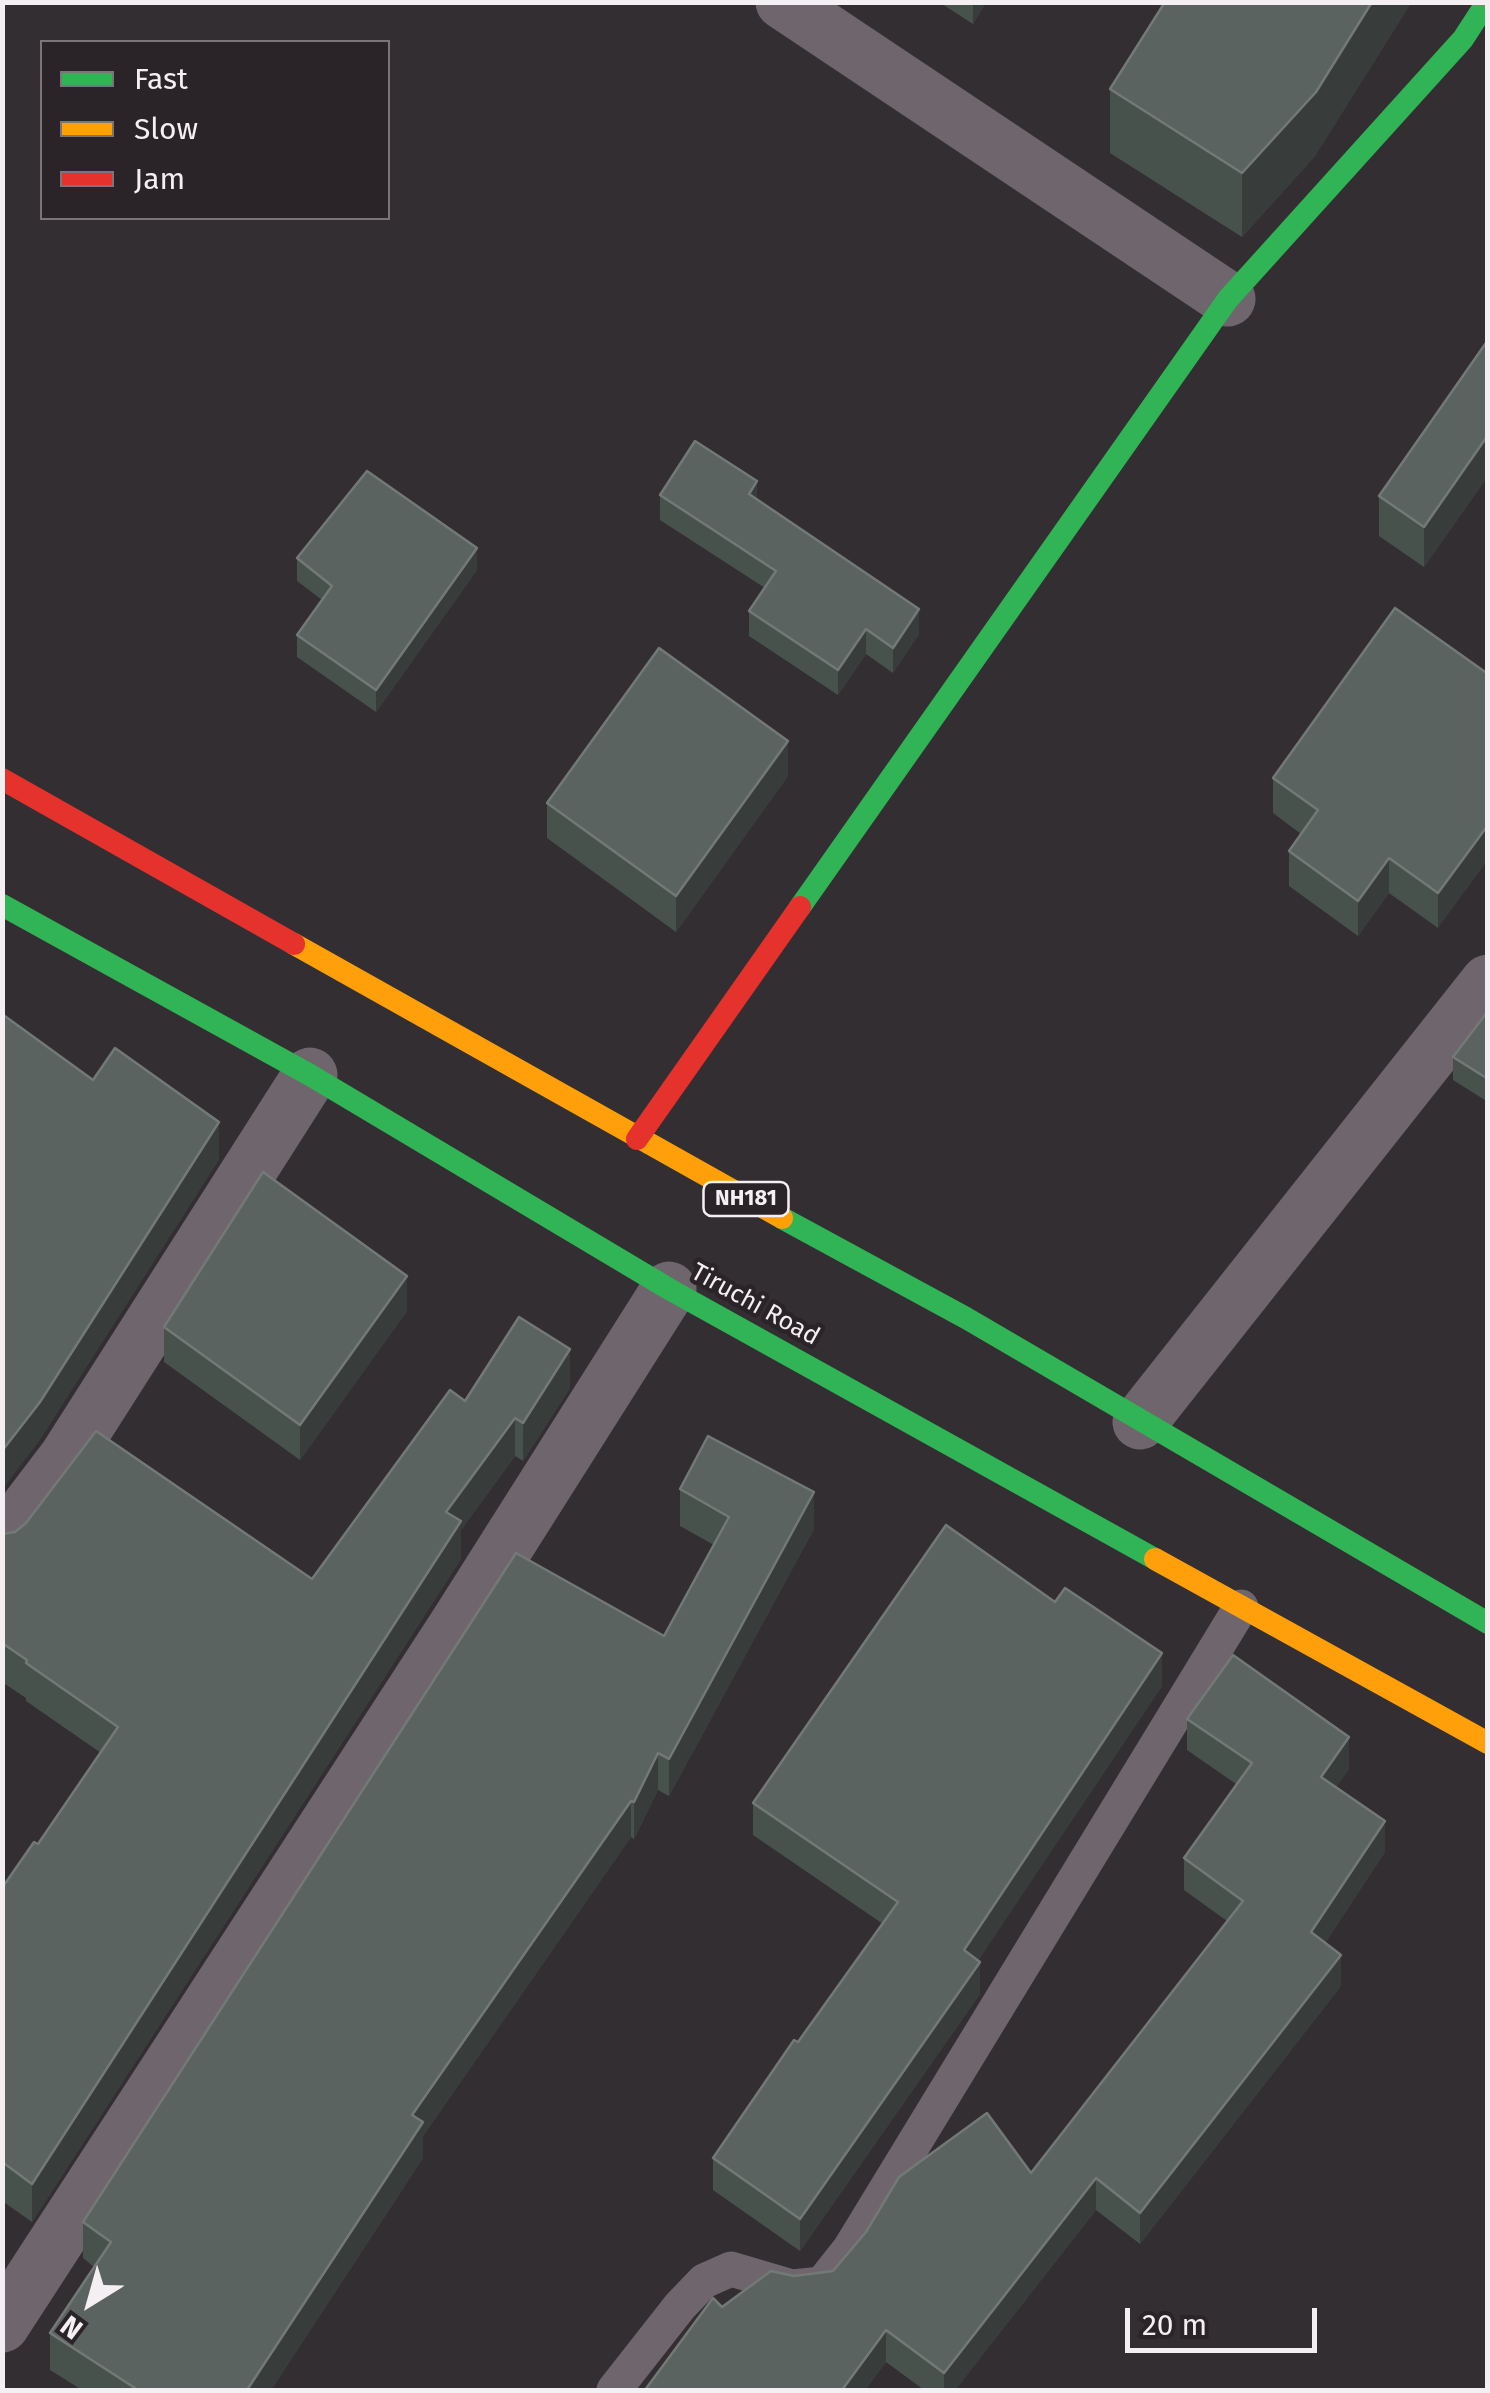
<!DOCTYPE html>
<html>
<head>
<meta charset="utf-8">
<style>
	body { margin:0 }
	#map { position:relative; width:1490px; height:2393px; overflow:hidden; background:#332e32; font-family:"Fira Sans",sans-serif }
	canvas { display:block }
	.frame { position:absolute; inset:0; border:5px solid #f4eff3; pointer-events:none }
	.legend { position:absolute; left:40px; top:40px; width:350px; height:180px; box-sizing:border-box; background:#2a2429; border:2px solid #7b757a; margin:0; padding:12px 18px; list-style:none; font-size:30px; color:#f4eff3 }
	.legend li { display:flex; align-items:center; gap:20px; height:50px }
	.legend b { width:50px; border:2px solid #7b757a }
	.north { position:absolute; left:40px; top:2253px; width:100px; height:100px; -webkit-text-stroke:8px #2a2429; paint-order:stroke; rotate:217deg; font-size:28px; font-weight:700; line-height:40px; text-align:center; color:#f4eff3 }
	.north::after { content:''; display:block; margin:auto; width:35px; height:45px; background:#f4eff3; clip-path:polygon(50% 0,100% 100%,50% 72%,0 100%) }
	.scale { position:absolute; left:1125px; top:2308px; width:192px; height:45px; box-sizing:border-box; border:5px solid #f4eff3; border-top:0; padding-left:12px; font-size:30px; line-height:35px; white-space:nowrap; color:#f4eff3; -webkit-text-stroke:8px #2a2429; paint-order:stroke }
</style>
</head>
<body>
<div id="map">
<canvas width="1490" height="2393"></canvas>
<div class="frame"></div>
<ul class="legend">
<li><b style="height:12px;background:#30b455"></b>Fast</li>
<li><b style="height:12px;background:#ff9f0a"></b>Slow</li>
<li><b style="height:12px;background:#e5322d"></b>Jam</li>
</ul>
<div class="north">N</div>
<div class="scale">20 m</div>
</div>
<script>
const g = document.querySelector('canvas').getContext('2d');
g.lineJoin = 'round';
const toPath = rows => new Path2D(rows.map(r => 'M' + r).join(''));
function stroke(path, color, width, dash) { g.strokeStyle = color; g.lineWidth = width; g.lineCap = dash ? 'butt' : 'round'; g.setLineDash(dash || []); g.stroke(path); }
function fill(path, color) { g.fillStyle = color; g.fill(path, 'evenodd'); }
function drawText(font, color, halo, rows, align = 'center') {
  g.font = font + ' "Fira Sans",sans-serif'; g.lineWidth = 9; g.setLineDash([]); g.textBaseline = 'middle'; g.strokeStyle = halo; g.fillStyle = color; for (const [text, x, y, turn = 0] of rows) {
    g.save(); g.translate(x, y); g.rotate((+turn || 0) * Math.PI / 180); g.textAlign = isNaN(turn) ? turn : align; if (halo) g.strokeText(text, 0, 0); g.fillText(text, 0, 0); g.restore();
  }
}
stroke(toPath([
	[614,2390,680,2306,704,2281,731,2269,792,2287,822,2284,849,2250,1241,1607]
]), '#6f656d', 35);
stroke(toPath([
	[783,2,1228,299],
	[1140,1422,1488,982],
	[2,1542,66,1458,310,1075],
	[2,2325,459,1621,669,1289]
]), '#6f656d', 55);
stroke(toPath([
	[2,905,310,1075,669,1289,1155,1559],
	[800,907,1228,299,1463,39,1487,2],
	[782,1218,966,1318,1488,1623]
]), '#30b455', 22);
stroke(toPath([
	[294,944,782,1218],
	[1155,1559,1488,1743]
]), '#ff9f0a', 22);
stroke(toPath([
	[2,779,294,944],
	[637,1139,800,907]
]), '#e5322d', 22);
fill(toPath([
	[939,2,986,2,973,24],
	[1110,89,1316,155,1242,237,1110,153],
	[1488,340,1488,476,1424,567,1379,536,1379,496],
	[660,495,757,499,919,634,893,673,866,654,838,695,749,636,749,611,765,588,660,520],
	[297,558,477,570,376,712,297,657,297,635,322,600,297,581],
	[1488,674,1438,928,1389,893,1358,936,1289,886,1289,851,1301,834,1273,813,1273,778],
	[788,776,676,932,547,838,547,803],
	[1488,1011,1488,1102,1453,1080,1453,1057],
	[407,1311,300,1460,164,1362,164,1327],
	[570,1388,523,1461,515,1456,461,1530,461,1559,32,2222,5,2203,2,1888,38,1844,101,1753,26,1701,26,1698,2,1682,2,1534,312,1579,465,1401],
	[680,1489,814,1529,669,1796,658,1790,634,1839,631,1837,423,2136,423,2158,271,2390,82,2390,50,2370,50,2333,94,2267,83,2258,83,2222,664,1636,714,1545,680,1526],
	[1162,1686,978,1960,980,1994,800,2251,713,2190,713,2158,798,2042,883,1924,753,1835,753,1803],
	[1187,1719,1349,1769,1336,1787,1385,1852,1325,1943,1341,1986,1140,2244,1096,2210,955,2390,924,2390,886,2362,865,2390,645,2390,722,2307,794,2276,833,2271,1031,2173,1227,1921,1184,1890,1184,1858,1236,1784,1187,1750]
]), '#48524d');
fill(toPath([
	[973,2,986,2,973,24],
	[1372,2,1412,2,1316,155,1242,237,1242,173],
	[1488,435,1488,476,1424,567,1424,527],
	[757,481,757,506,749,494],
	[477,548,477,570,376,712,376,690],
	[919,609,919,634,893,673,893,648],
	[866,629,866,654,838,695,838,670],
	[788,741,788,776,676,932,676,896],
	[1488,825,1488,860,1438,928,1438,893],
	[1389,858,1389,893,1358,936,1358,901],
	[219,1122,219,1160,40,1440,2,1490,2,1451],
	[407,1276,407,1311,300,1460,300,1425],
	[570,1349,570,1388,523,1461,523,1423],
	[515,1418,515,1456,461,1530,461,1559,32,2222,32,2184,446,1512],
	[814,1492,814,1529,669,1796,669,1759],
	[1162,1653,1162,1686,964,1982,964,1950],
	[1349,1737,1349,1769,1321,1809,1321,1777],
	[658,1753,658,1790,634,1839,634,1802],
	[631,1801,631,1837,423,2136,423,2158,271,2390,247,2390,412,2115],
	[1385,1821,1385,1852,1311,1964,1311,1932],
	[1341,1955,1341,1986,1140,2244,1140,2213],
	[980,1962,980,1994,800,2251,800,2219],
	[5,2164,5,2203,2,2206,2,2167],
	[1096,2178,1096,2210,955,2390,944,2390,944,2373],
	[886,2330,886,2362,865,2390,842,2390]
]), '#383c3b');
const building = toPath([
	[1165,2,1372,2,1316,92,1242,173,1110,89,1165,2],
	[1488,340,1488,435,1424,527,1379,496,1488,340],
	[695,441,757,481,749,494,919,609,893,648,866,629,838,670,749,611,776,571,660,495,695,441],
	[367,471,477,548,376,690,297,635,332,586,297,558,367,471],
	[1395,608,1488,674,1488,825,1438,893,1389,858,1358,901,1289,851,1318,810,1273,778,1395,608],
	[659,648,788,741,676,896,547,803,659,648],
	[1488,1011,1488,1079,1453,1057,1488,1011],
	[2,1014,93,1080,115,1048,219,1122,40,1402,2,1451,2,1014],
	[263,1172,407,1276,300,1425,164,1327,263,1172],
	[519,1317,570,1349,523,1423,515,1418,446,1512,461,1521,32,2184,5,2164,2,2167,2,1888,34,1842,38,1844,118,1727,26,1663,27,1660,2,1643,2,1534,15,1532,26,1523,96,1431,312,1579,450,1390,465,1401,519,1317],
	[708,1436,814,1492,669,1759,658,1753,634,1802,631,1801,412,2115,423,2122,247,2390,138,2390,50,2333,111,2242,83,2222,516,1553,664,1636,729,1517,680,1489,708,1436],
	[946,1525,1055,1602,1065,1588,1162,1653,964,1950,980,1962,800,2219,713,2158,794,2040,798,2042,898,1902,753,1803,946,1525],
	[1233,1655,1349,1737,1321,1777,1385,1821,1311,1932,1341,1955,1140,2213,1096,2178,944,2373,886,2330,842,2390,645,2390,713,2298,722,2307,771,2271,794,2276,833,2271,866,2232,899,2177,987,2113,1031,2173,1243,1901,1184,1858,1252,1763,1187,1719,1233,1655]
]);
fill(building, '#5a635f');
stroke(building, '#727976', 2.5);
for (const [x, y, w] of [
	[746,1199,85]
]) { const box = new Path2D(); box.roundRect(x - w / 2, y - 17, w, 34, 8); g.fillStyle = '#2a2429'; g.fill(box); stroke(box, '#f4eff3', 2.5); }
drawText('bold 22px', '#f4eff3', null, [
	["NH181",746,1199]
]);
drawText('25px', '#f4eff3', '#2a2429', [
	["Tiruchi Road",755,1305,29]
]);
</script>
</body>
</html>
